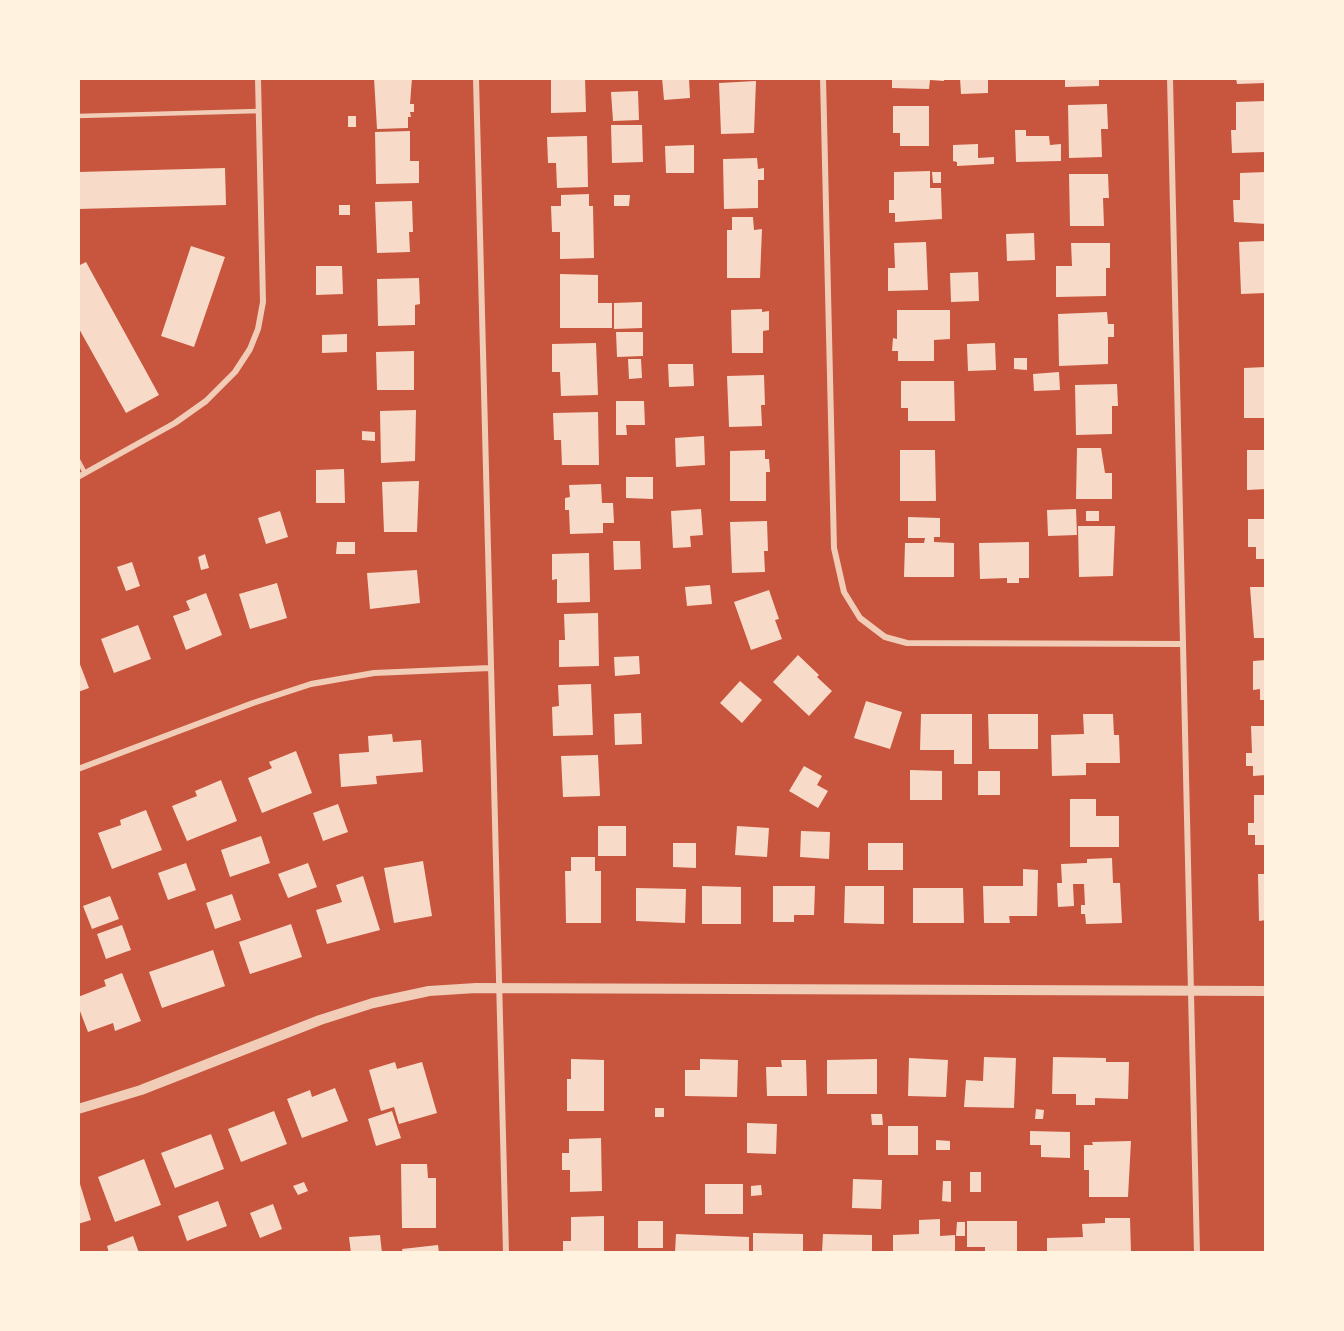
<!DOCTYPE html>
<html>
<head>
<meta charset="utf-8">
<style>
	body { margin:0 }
	#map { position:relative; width:1344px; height:1331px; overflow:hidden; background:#c8553d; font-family:Jost,sans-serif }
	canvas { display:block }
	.frame { position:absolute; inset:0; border:80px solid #fff3e0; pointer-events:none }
</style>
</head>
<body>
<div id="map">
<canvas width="1344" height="1331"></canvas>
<div class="frame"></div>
</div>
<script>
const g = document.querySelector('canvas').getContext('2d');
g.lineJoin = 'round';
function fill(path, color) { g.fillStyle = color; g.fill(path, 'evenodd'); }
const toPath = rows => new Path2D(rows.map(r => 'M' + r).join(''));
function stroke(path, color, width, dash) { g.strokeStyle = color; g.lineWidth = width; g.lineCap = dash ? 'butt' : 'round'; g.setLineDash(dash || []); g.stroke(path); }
fill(toPath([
	[374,78,412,78,410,104,414,104,414,112,410,112,411,117,408,117,408,128,377,129],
	[551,78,585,78,586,112,551,113],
	[662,78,689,78,690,98,664,100],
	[892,78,944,78,944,81,930,80,929,89,892,88],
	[960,78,988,78,988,93,961,94],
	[1065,78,1099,78,1099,86,1065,87],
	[1236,78,1266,78,1266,83,1237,84],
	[756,81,754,133,721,134,719,83],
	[638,91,639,120,613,121,611,92],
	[1266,101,1266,152,1232,153,1231,130,1236,130,1236,102],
	[1107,104,1108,129,1101,129,1102,157,1069,158,1068,105],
	[893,106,929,106,929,146,900,146,900,133,893,133],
	[348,116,356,116,356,127,348,127],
	[611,125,642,125,643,162,612,163],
	[1015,130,1026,130,1026,136,1049,136,1050,145,1061,144,1061,161,1016,162],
	[410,131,410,161,419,161,419,183,376,184,375,132],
	[587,136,588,187,557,188,556,163,548,163,547,137],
	[978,144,978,158,994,157,994,164,957,166,957,162,953,161,953,145],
	[694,145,694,173,666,173,665,146],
	[757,158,758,169,764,168,764,180,758,180,758,208,724,209,723,159],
	[225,168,226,205,78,209,78,172],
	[930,171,930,188,941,188,942,219,895,222,895,213,889,213,889,200,894,200,894,172],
	[932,172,941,172,941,183,933,183],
	[1266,172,1266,224,1234,222,1233,200,1240,200,1240,173],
	[1069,174,1108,174,1109,198,1103,198,1104,226,1070,226],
	[589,194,589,206,593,206,594,258,560,259,560,232,552,232,551,206,561,206,561,195],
	[614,195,630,195,629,206,614,206],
	[412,201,413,232,409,232,410,252,377,253,375,202],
	[339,205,350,205,350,215,339,215],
	[732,217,753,217,754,230,762,229,760,278,727,278,727,230,732,230],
	[1034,233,1035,260,1007,261,1006,234],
	[1266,241,1266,293,1241,294,1239,242],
	[926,242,928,290,888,291,888,268,895,268,894,243],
	[1071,243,1110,243,1110,268,1106,268,1106,296,1056,297,1056,266,1072,266],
	[191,246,225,257,194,347,161,336],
	[86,262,159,395,126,413,78,327,78,266],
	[316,266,342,266,343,294,316,295],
	[978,272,979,301,951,302,950,273],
	[560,274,598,275,598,303,612,303,612,328,560,328],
	[419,278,420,304,415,305,415,325,378,326,377,279],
	[642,302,642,328,614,329,614,303],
	[762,309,762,312,769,311,769,330,763,331,763,353,732,353,731,310],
	[897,310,950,310,950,339,934,340,934,361,898,361,898,351,892,351,893,338,897,339],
	[1107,312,1108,324,1114,324,1114,337,1108,337,1108,364,1059,366,1058,314],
	[616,332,643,332,643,356,617,357],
	[347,334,347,352,322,353,322,335],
	[596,343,598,395,561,396,560,372,552,372,552,344],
	[995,343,996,370,968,371,967,344],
	[414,351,414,390,377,390,376,352],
	[1014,358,1027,358,1027,370,1014,369],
	[628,359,641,359,642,378,629,379],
	[668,364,693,364,694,386,669,387],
	[1266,367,1266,418,1244,418,1244,368],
	[1059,372,1060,390,1034,391,1033,374],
	[764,375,765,405,761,405,762,426,729,427,727,376],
	[901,381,954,381,955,421,908,421,908,408,901,408],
	[1117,384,1118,406,1112,406,1112,434,1076,435,1075,385],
	[616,401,644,401,645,425,626,425,627,435,616,435],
	[416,410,415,461,381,463,380,411],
	[598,412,599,465,562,465,561,440,554,440,553,413],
	[362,431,375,432,375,441,362,440],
	[704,436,705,465,676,467,675,438],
	[1077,448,1101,448,1105,473,1112,473,1112,499,1076,499],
	[765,450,765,459,769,459,770,472,766,472,766,501,730,501,730,451],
	[900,450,935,450,936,501,900,501],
	[1247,450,1266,450,1266,489,1247,490],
	[344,469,345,503,316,503,316,470],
	[626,477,653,477,653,499,626,498],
	[419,481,417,532,384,532,382,482],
	[601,484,602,503,613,503,614,523,603,523,603,533,570,534,569,510,565,510,565,498,570,497,569,485],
	[701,509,703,535,690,536,691,547,673,548,671,511],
	[1076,509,1077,535,1048,536,1047,510],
	[280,511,288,537,266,544,258,518],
	[1086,511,1099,511,1099,521,1086,521],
	[908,517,940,518,940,537,934,537,934,542,954,543,954,577,904,577,905,543,924,543,925,538,908,538],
	[1248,519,1266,519,1266,559,1256,559,1256,547,1248,547],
	[767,521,768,551,764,551,765,572,732,573,730,522],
	[1078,526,1115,526,1113,576,1079,577],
	[613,541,640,541,641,569,614,570],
	[337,542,355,542,355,554,336,554],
	[1029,542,1029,578,1019,578,1019,583,1007,583,1007,578,980,579,979,543],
	[589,553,590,602,557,603,557,579,552,580,552,554],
	[205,554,209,568,201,570,198,557],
	[132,562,140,586,126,591,117,567],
	[417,570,420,603,370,609,367,573],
	[277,583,287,618,250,629,239,594],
	[710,585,712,604,687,606,685,587],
	[1250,587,1266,587,1266,638,1254,638],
	[769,590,779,619,775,620,782,639,751,650,734,602],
	[206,593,222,635,186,650,173,616,190,610,186,601],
	[598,613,599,666,559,667,559,640,565,640,564,614],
	[138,625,151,659,114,673,101,639],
	[798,655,819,675,817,677,832,691,809,716,773,682],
	[639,656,640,674,615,676,614,657],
	[78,659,89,688,78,692],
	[1266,660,1266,700,1260,700,1260,689,1253,690,1253,661],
	[740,681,762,700,742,723,720,703],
	[591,684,593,735,553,736,552,707,559,706,558,685],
	[866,701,902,712,890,749,854,738],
	[641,713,642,744,615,745,614,714],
	[921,714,972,714,972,764,954,764,954,750,920,750],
	[988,714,1038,714,1038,749,989,749],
	[1083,714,1113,714,1114,735,1119,735,1120,763,1086,763,1086,775,1052,776,1051,735,1084,734],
	[1251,726,1266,726,1266,775,1253,776,1253,766,1246,766,1246,753,1252,753],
	[392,734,393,742,421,740,423,772,376,776,377,784,341,787,339,754,369,752,368,736],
	[296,751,312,793,262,813,248,778,272,768,269,762],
	[598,755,600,796,563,797,561,756],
	[804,766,822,776,817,785,828,791,818,808,789,791],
	[910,770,942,771,942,800,910,800],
	[978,771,1000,771,1000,795,978,795],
	[221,780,237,821,187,841,172,806,197,796,195,791],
	[1254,795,1266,795,1266,845,1255,845,1255,835,1248,835,1248,823,1254,823],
	[1070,799,1096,799,1096,816,1119,816,1119,847,1070,847],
	[338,804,348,832,323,841,313,813],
	[146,810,162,850,112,869,98,833,121,825,120,820],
	[598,826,626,826,626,856,598,856],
	[737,826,769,828,767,857,735,855],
	[801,831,830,832,829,859,800,857],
	[261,836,270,863,230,877,221,850],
	[673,843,696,843,696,868,673,867],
	[868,843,903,843,903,870,868,870],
	[571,857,595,857,595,871,601,871,601,923,566,923,565,871,571,871],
	[1112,858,1113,883,1120,883,1122,923,1086,924,1085,914,1081,914,1081,905,1085,905,1084,884,1073,884,1074,906,1058,907,1057,883,1062,883,1061,864,1087,863,1087,859],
	[423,861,432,916,394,923,384,868],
	[186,863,196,890,168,900,158,873],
	[308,863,317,887,288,898,278,874],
	[1023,869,1038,870,1037,916,1009,916,1010,923,984,923,983,886,1023,886],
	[1258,874,1266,874,1266,920,1259,921],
	[363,876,380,930,327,944,316,910,342,902,336,885],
	[702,886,741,887,741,924,702,924],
	[773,886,815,886,814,915,794,915,794,922,773,922],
	[845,886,884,886,884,924,844,923],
	[636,888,686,889,685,923,636,921],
	[913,888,963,888,964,923,913,923],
	[232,894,241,920,215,929,206,903],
	[110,896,119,919,92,929,83,906],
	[291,924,302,957,250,974,239,942],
	[122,925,131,950,106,959,97,934],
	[213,950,225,986,162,1008,149,972],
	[122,973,141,1021,115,1031,113,1023,88,1032,78,1006,78,997,106,986,104,980],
	[984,1057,1016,1058,1014,1108,964,1107,966,1080,983,1081],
	[1053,1057,1106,1058,1106,1062,1129,1062,1128,1099,1095,1098,1095,1105,1076,1105,1076,1094,1052,1094],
	[909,1058,948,1060,946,1097,908,1096],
	[571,1059,604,1060,604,1111,567,1111,567,1079,571,1079],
	[700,1059,738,1060,737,1097,685,1096,685,1070,700,1070],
	[877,1059,877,1094,827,1094,827,1060],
	[781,1060,806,1060,807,1096,767,1096,766,1067,782,1067],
	[395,1062,397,1069,422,1062,437,1113,399,1124,394,1107,381,1111,369,1070],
	[335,1088,348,1121,302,1138,287,1099,310,1090,312,1097],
	[655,1108,664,1108,664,1117,655,1117],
	[1036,1109,1044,1110,1043,1119,1035,1119],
	[274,1111,287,1144,241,1162,228,1129],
	[392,1111,401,1138,376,1146,368,1119],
	[871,1114,882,1114,883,1125,872,1125],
	[747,1123,777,1124,776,1154,747,1153],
	[888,1126,918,1126,918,1155,888,1155],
	[1030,1131,1070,1132,1070,1158,1041,1157,1041,1145,1030,1145],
	[211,1134,224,1169,175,1188,161,1153],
	[601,1138,602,1191,570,1192,570,1170,562,1170,562,1153,569,1153,569,1139],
	[936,1140,950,1141,950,1150,936,1150],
	[1131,1141,1128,1197,1089,1197,1089,1170,1084,1170,1084,1145,1093,1145,1092,1142],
	[144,1159,161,1205,115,1222,98,1177],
	[401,1164,427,1164,428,1178,436,1178,436,1228,402,1228],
	[970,1172,981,1172,981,1192,970,1192],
	[853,1179,882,1180,881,1209,852,1208],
	[943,1181,951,1181,951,1202,942,1201],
	[304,1182,308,1191,298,1195,293,1186],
	[80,1184,91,1220,78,1224,78,1185],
	[705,1184,743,1184,743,1214,705,1214],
	[761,1185,762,1195,751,1196,751,1186],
	[218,1201,227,1226,187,1241,178,1216],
	[273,1204,282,1229,260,1238,250,1213],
	[604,1216,604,1253,563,1253,563,1241,571,1241,571,1217],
	[1105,1218,1130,1218,1131,1253,1047,1253,1047,1238,1083,1237,1082,1224,1105,1223],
	[940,1219,940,1236,955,1235,955,1253,893,1253,893,1235,919,1234,919,1220],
	[638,1221,663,1221,663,1248,638,1248],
	[967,1221,1017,1221,1017,1253,985,1253,985,1247,967,1247],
	[957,1222,965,1222,965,1236,956,1236],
	[753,1233,803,1234,803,1253,753,1253],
	[676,1234,749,1237,749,1253,675,1253],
	[823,1234,872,1235,872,1253,822,1253],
	[380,1235,382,1253,351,1253,349,1237],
	[133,1236,139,1253,109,1253,107,1246],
	[438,1245,439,1253,403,1253,402,1249]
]), '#f7dbc8');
stroke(toPath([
	[78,116,259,111],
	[78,460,85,473]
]), '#f1ccb7', 4.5);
stroke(toPath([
	[476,78,506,1253],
	[823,78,834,548,844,592,860,618,885,637,907,643,1183,644],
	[1170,78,1197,1253],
	[78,477,175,423,206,401,235,372,250,349,258,329,263,302,258,78],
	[78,769,253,703,311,684,374,673,490,668]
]), '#f1ccb7', 6);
stroke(toPath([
	[78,1109,141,1090,320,1020,373,1003,429,991,476,988,1266,991]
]), '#f1ccb7', 10);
</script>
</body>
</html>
